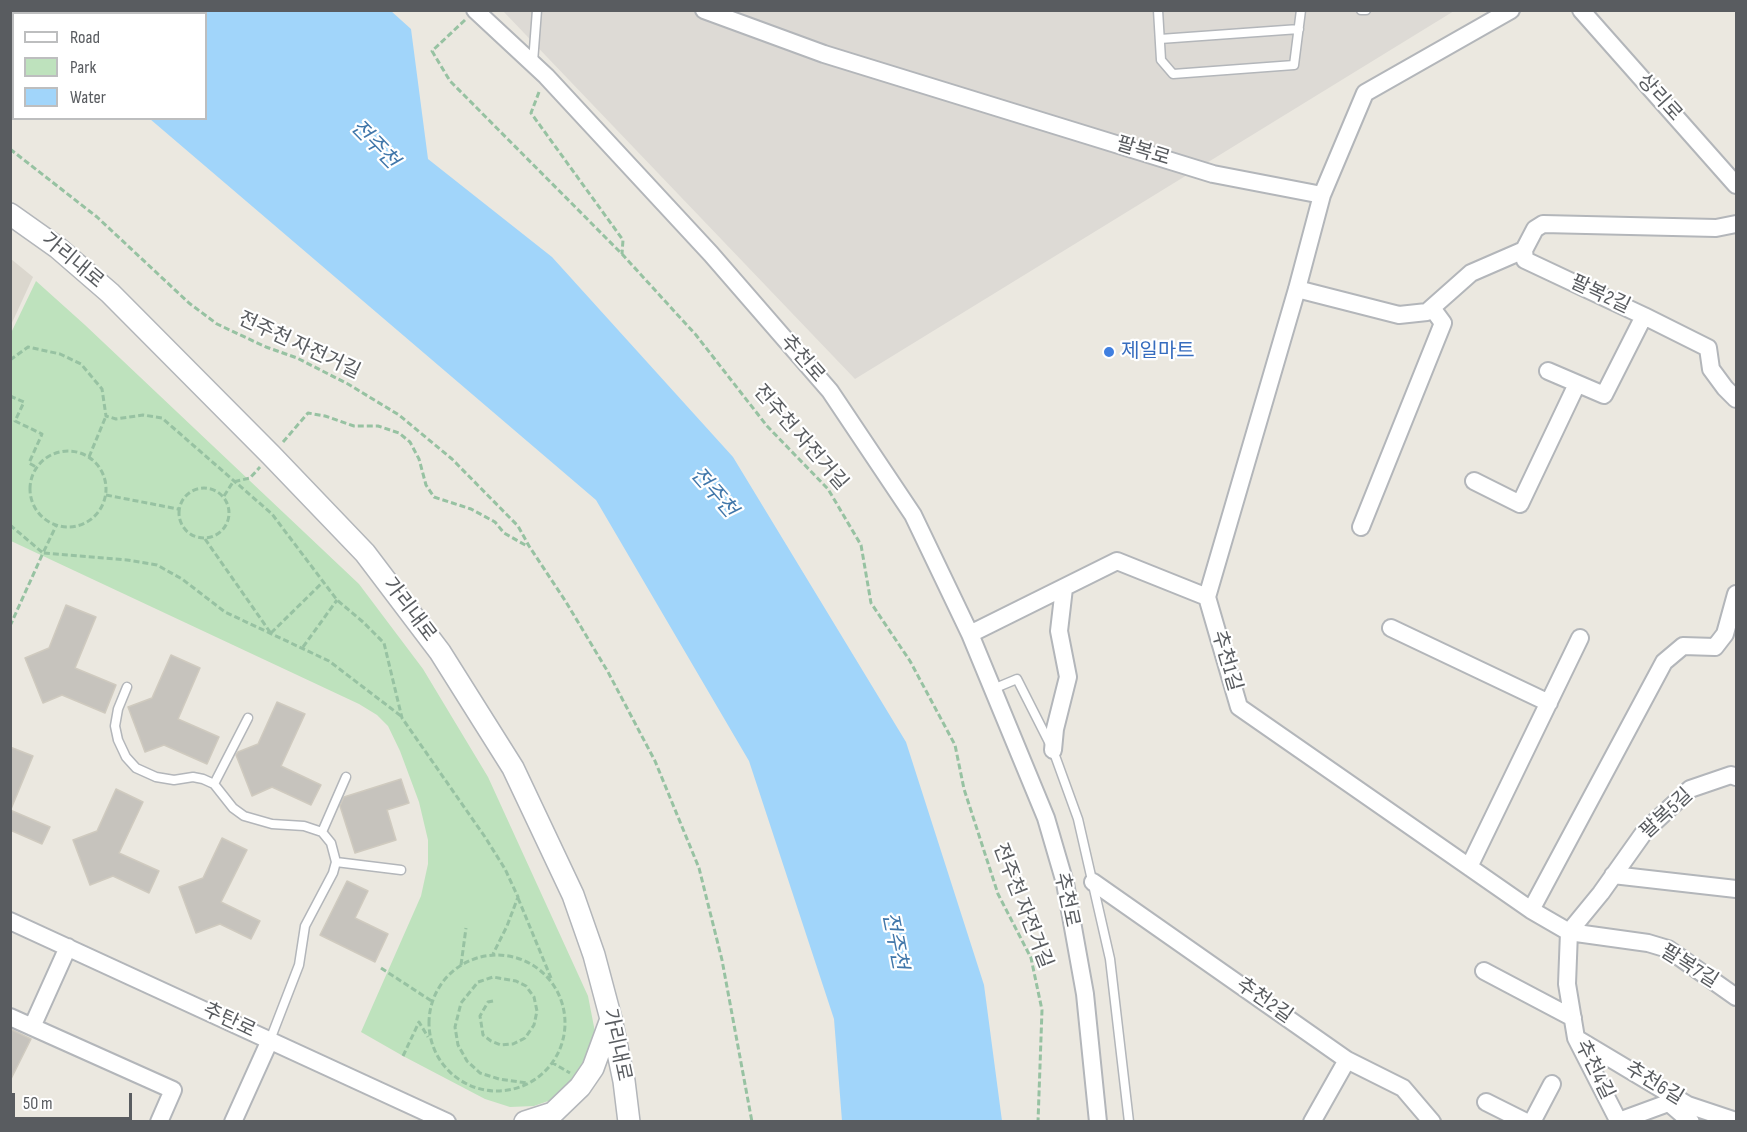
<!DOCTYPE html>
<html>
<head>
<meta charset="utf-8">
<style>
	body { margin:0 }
	#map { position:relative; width:1747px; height:1132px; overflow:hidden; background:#ebe8e0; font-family:"Sofia Sans Condensed",sans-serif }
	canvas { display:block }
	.frame { position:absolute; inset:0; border:12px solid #595c60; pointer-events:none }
	.legend { position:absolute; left:12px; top:12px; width:195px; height:108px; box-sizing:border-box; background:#fff; border:2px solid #bdbebf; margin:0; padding:8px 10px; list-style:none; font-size:18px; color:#595c60 }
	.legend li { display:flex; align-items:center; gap:12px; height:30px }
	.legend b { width:30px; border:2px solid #bdbebf }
	.scale { position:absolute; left:12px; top:1093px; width:120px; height:27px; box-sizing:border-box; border:3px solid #595c60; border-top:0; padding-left:8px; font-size:18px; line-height:21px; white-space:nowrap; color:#595c60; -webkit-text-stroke:4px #fff; paint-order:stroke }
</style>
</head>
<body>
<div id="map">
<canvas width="1747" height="1132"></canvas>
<div class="frame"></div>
<ul class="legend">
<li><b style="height:8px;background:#fff"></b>Road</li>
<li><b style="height:16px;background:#bee2bd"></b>Park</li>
<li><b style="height:16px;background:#a1d5fa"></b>Water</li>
</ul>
<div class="scale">50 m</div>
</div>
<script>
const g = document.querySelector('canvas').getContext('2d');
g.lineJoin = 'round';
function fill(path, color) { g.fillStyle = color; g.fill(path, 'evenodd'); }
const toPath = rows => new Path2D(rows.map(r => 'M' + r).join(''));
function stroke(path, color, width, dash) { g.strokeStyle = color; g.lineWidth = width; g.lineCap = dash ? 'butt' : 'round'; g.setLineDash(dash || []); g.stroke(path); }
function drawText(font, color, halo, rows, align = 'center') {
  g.font = font + ' "Sofia Sans Condensed","Noto Sans KR",sans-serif'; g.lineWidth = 4.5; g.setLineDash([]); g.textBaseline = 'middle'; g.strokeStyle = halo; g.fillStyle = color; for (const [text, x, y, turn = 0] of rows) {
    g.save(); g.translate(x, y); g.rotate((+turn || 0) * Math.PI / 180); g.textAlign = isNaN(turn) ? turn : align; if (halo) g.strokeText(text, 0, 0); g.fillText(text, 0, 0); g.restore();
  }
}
fill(toPath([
	[503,11,1454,11,855,379]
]), '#dddad5');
fill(toPath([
	[11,259,33,277,11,325]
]), '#dbd7ce');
fill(toPath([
	[36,281,85,325,359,584,423,669,488,777,588,996,595,1032,590,1051,581,1069,565,1088,551,1100,534,1106,510,1107,485,1099,403,1056,361,1032,421,896,428,864,428,840,419,802,400,751,388,726,377,715,359,704,11,541,10,335]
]), '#bee2bd');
fill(toPath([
	[73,11,391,11,411,29,428,159,552,257,733,457,906,742,984,985,1002,1121,842,1121,834,1019,749,761,596,500,150,119,206,118,206,14,75,14]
]), '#a1d5fa');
const building = toPath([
	[66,605,96,617,75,668,116,685,105,713,62,695,43,703,25,658,49,648,66,605],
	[171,655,200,668,178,719,219,737,207,764,164,745,145,752,128,707,152,698,171,655],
	[277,702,305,714,281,766,321,785,311,805,272,787,252,796,236,755,238,752,258,744,277,702],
	[10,747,33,756,11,809,10,809,10,747],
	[401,779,409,803,387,810,396,840,355,853,340,806,344,797,401,779],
	[116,789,143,802,119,853,159,871,149,893,113,876,90,885,73,840,97,831,116,789],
	[10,810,50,827,42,844,10,830,10,810],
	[222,838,247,850,221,902,260,921,251,939,220,924,196,933,179,887,203,878,222,838],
	[347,881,368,891,355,918,388,934,375,962,320,935,347,881],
	[10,1029,31,1039,10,1081,10,1029]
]);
fill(building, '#c6c3bd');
stroke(building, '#cfcabf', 1.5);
const service = toPath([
	[1158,10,1161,60,1173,74,1294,65,1301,10],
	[1361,10,1366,10],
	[1160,39,1299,29],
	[533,62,537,10],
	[127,687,118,709,115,726,118,740,126,757,136,768,156,777,174,780,193,777,203,779,214,784,233,808,244,816,272,824,304,826,322,832,331,843,336,862,333,873,305,926,299,965,270,1040],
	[993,689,1017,679,1053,750,1078,819,1110,959,1129,1122],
	[214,784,248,718],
	[322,832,346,777],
	[336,862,401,870]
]);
const minor = toPath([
	[475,10,546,76,711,254,830,391,913,515,970,634,1046,818,1065,883,1085,994,1098,1122],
	[704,10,824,54,1213,174,1322,195],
	[1581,10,1736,185],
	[1297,289,1399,315,1427,312,1471,273,1524,250],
	[1644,316,1708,348,1711,369,1725,388,1736,399],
	[1548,371,1604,395,1644,316,1525,260,1524,250,1535,229,1543,224,1716,228,1736,224],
	[1474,481,1520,504,1577,384],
	[1361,527,1443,323,1432,308],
	[1207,597,1297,289,1322,195,1365,93,1511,10],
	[1391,628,1549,703],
	[970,634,1117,561,1207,597,1239,707,1531,910,1569,932,1648,943,1668,949,1736,997],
	[1053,750,1055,729,1068,677,1059,631,1064,588],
	[1469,867,1580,638],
	[1613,875,1736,889],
	[1093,882,1347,1060,1403,1088,1432,1122],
	[1531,910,1664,662,1683,646,1715,647,1725,634,1736,594],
	[10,921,447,1122],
	[1569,932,1601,893,1645,831,1690,789,1731,775,1736,777],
	[1569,932,1567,984,1576,1038,1619,1122],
	[1484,971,1573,1018],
	[10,1017,173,1090,159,1122],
	[32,1027,68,947],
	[1576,1038,1688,1105,1736,1121],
	[1486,1102,1526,1122],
	[1669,1103,1691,1122],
	[1619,1121,1679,1099],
	[233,1122,270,1040],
	[1312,1122,1347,1060],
	[1532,1122,1552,1084]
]);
const tertiary = toPath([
	[10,214,58,248,110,293,271,455,365,553,440,652,513,768,573,895,594,955,611,1019,624,1081,629,1122],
	[525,1122,553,1113,580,1087,593,1068,611,1019]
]);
stroke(service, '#b3b6ba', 11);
stroke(minor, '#b3b6ba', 20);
stroke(tertiary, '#b3b6ba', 24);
stroke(toPath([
	[465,20,432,51,450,81,622,254,696,335,767,426,828,489,861,545,871,603,910,661,955,745,964,789,998,894,1031,958,1042,1010,1038,1122],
	[539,92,531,113,623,240,622,254],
	[10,149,97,217,189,303,217,324,266,347,297,358,348,384,399,415,452,459,518,526,529,546,566,602,608,672,655,761,699,868,722,960,752,1122],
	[10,360,28,347,60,354,81,364,102,389,106,416,116,419,143,415,162,418,272,514,337,600,363,622,384,643,402,718,485,837,505,869,518,897,507,926,493,954],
	[10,396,24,402,15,421,42,434,29,463,36,467],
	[283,442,308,413,325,416,354,426,378,426,399,433,410,442,419,459,426,485,434,497,471,509,495,522,504,533,527,546],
	'30 489a38 38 0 1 1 76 0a38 38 0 1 1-76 0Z',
	[89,457,106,416],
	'179 513a25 25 0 1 1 50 0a25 25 0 1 1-50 0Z',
	[106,495,178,509],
	[224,496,233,482,250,478,260,467],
	[10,525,43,553,56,526],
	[205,539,270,632],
	[10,626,43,553,127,560,157,565,182,579,225,612,329,661,401,716],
	[271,633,323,582],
	[303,647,337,600],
	[518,898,551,978],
	'429 1023a68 68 0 1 1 136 0a68 68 0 1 1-136 0Z',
	[461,965,466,928],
	[381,968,433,1002],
	[493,1001,488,1002,480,1016,483,1035,491,1041,501,1045,513,1044,525,1038,534,1025,537,1011,534,997,526,986,516,981,493,977,478,982,461,1003,455,1027,458,1045,467,1061,480,1073,499,1079,527,1083],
	[403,1056,419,1022,428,1037],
	[551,1062,570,1073]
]), '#97c2a2', 3, [6, 3]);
stroke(service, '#fff', 8);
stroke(minor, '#fff', 16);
stroke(tertiary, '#fff', 21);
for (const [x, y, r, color] of [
	[1109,352,6,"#3f7fe0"]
]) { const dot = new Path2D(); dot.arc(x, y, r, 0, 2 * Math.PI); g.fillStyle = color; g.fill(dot); stroke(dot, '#fff', 2); }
drawText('20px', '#595c60', '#fff', [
	["상리로",1659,98,48],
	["팔복로",1143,152,17],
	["가리내로",72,261,40],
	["팔복2길",1600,295,25],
	["전주천 자전거길",299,346,25],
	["추천로",802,359,49],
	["전주천 자전거길",800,438,49],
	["가리내로",409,610,53],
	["추천1길",1226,661,74],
	["팔복5길",1667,814,-43],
	["추천로",1066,900,78],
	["전주천 자전거길",1022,906,69],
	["팔복7길",1689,967,32],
	["추천2길",1264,1001,35],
	["추탄로",229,1021,25],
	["가리내로",616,1045,78],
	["추천4길",1594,1070,64],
	["추천6길",1654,1084,31]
]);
drawText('20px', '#366cbe', '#fff', [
	["제일마트",1121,352]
], 'left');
drawText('italic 21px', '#4177aa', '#fff', [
	["전주천",374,145,46],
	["전주천",713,493,49],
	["전주천",894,941,79]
]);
</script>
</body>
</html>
